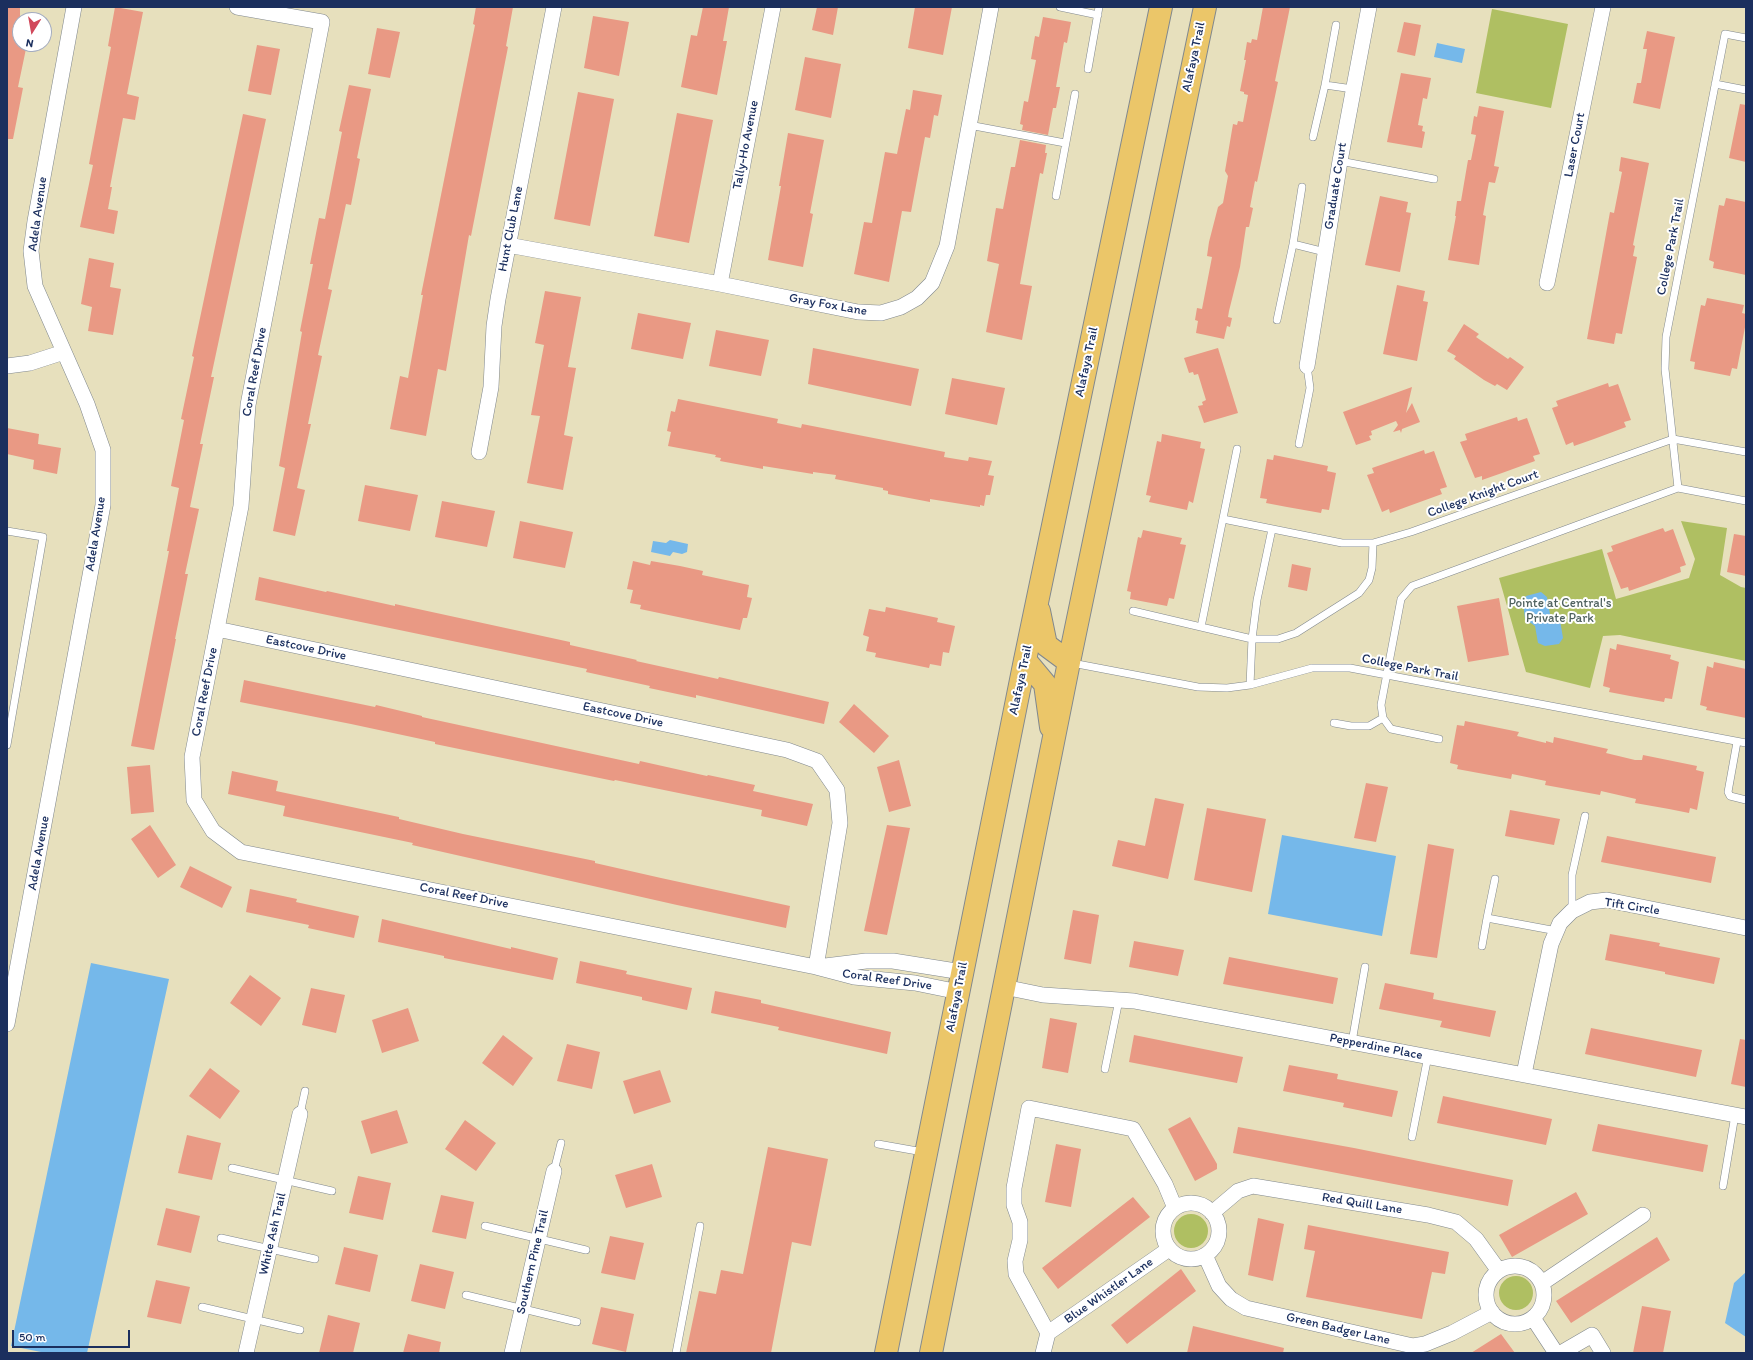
<!DOCTYPE html>
<html>
<head>
<meta charset="utf-8">
<style>
	body { margin:0 }
	#map { position:relative; width:1753px; height:1360px; overflow:hidden; background:#e7e0bd; font-family:Itim,sans-serif }
	canvas { display:block }
	.frame { position:absolute; inset:0; border:8px solid #1b2f5e; pointer-events:none }
	.north { position:absolute; left:12px; top:12px; width:40px; height:40px; box-sizing:border-box; background:#fff; border:1px solid #a4acbf; border-radius:50%; rotate:191deg; font-size:11px; font-weight:700; line-height:16px; text-align:center; color:#1b2f5e }
	.north::after { content:''; display:block; margin:auto; width:14px; height:18px; background:#d1495b; clip-path:polygon(50% 0,100% 100%,50% 72%,0 100%) }
	.scale { position:absolute; left:12px; top:1330px; width:118px; height:18px; box-sizing:border-box; border:2px solid #1b2f5e; border-top:0; padding-left:5px; font-size:12px; line-height:14px; white-space:nowrap; color:#1b2f5e; -webkit-text-stroke:3px #fff; paint-order:stroke }
</style>
</head>
<body>
<div id="map">
<canvas width="1753" height="1360"></canvas>
<div class="frame"></div>
<div class="north">N</div>
<div class="scale">50 m</div>
</div>
<script>
const g = document.querySelector('canvas').getContext('2d');
g.lineJoin = 'round';
function fill(path, color) { g.fillStyle = color; g.fill(path, 'evenodd'); }
const toPath = rows => new Path2D(rows.map(r => 'M' + r).join(''));
function stroke(path, color, width, dash) { g.strokeStyle = color; g.lineWidth = width; g.lineCap = dash ? 'butt' : 'round'; g.setLineDash(dash || []); g.stroke(path); }
function drawText(font, color, halo, rows, align = 'center') {
  g.font = font + ' Itim,sans-serif'; g.lineWidth = 4; g.setLineDash([]); g.textBaseline = 'middle'; g.strokeStyle = halo; g.fillStyle = color; for (const [text, x, y, turn = 0] of rows) {
    g.save(); g.translate(x, y); g.rotate((+turn || 0) * Math.PI / 180); g.textAlign = isNaN(turn) ? turn : align; if (halo) g.strokeText(text, 0, 0); g.fillText(text, 0, 0); g.restore();
  }
}
fill(toPath([
	[1492,9,1568,24,1551,108,1476,93],
	[1681,521,1727,528,1720,575,1741,587,1746,588,1746,661,1620,635,1603,636,1590,688,1526,672,1499,578,1602,549,1616,599,1689,578,1695,559],
	'1174 1231a17 17 0 1 1 34 0a17 17 0 1 1-34 0Z',
	'1499 1293a17 17 0 1 1 34 0a17 17 0 1 1-34 0Z'
]), '#afbf62');
fill(toPath([
	[1437,43,1465,49,1462,63,1434,57],
	[670,540,688,544,687,552,682,554,673,552,670,556,651,552,653,541,666,543],
	[1541,592,1547,597,1550,614,1560,620,1563,638,1559,644,1545,646,1538,643,1535,626,1525,619,1523,603,1526,596],
	[1282,835,1396,856,1382,936,1268,914],
	[91,963,169,979,87,1353,46,1353,11,1346],
	[1746,1272,1746,1337,1725,1323,1734,1283]
]), '#75b8ea');
fill(toPath([
	[7,7,20,7,20,44,27,44,18,87,23,88,13,139,7,139],
	[115,7,143,12,127,94,139,97,135,120,123,118,110,187,112,187,108,209,118,211,114,234,80,227,93,165,89,164,111,47,108,46],
	[476,7,513,7,506,46,508,47,471,236,469,235,446,371,438,369,426,436,390,429,400,376,408,378,423,295,421,295,475,25,473,24],
	[703,7,729,7,723,41,727,41,717,95,681,87,691,35,697,36],
	[817,7,838,7,833,35,812,30],
	[915,7,952,7,943,55,908,48],
	[1263,7,1290,7,1275,81,1278,82,1257,182,1255,181,1250,207,1253,208,1249,227,1246,227,1240,267,1229,311,1228,317,1232,318,1230,327,1227,326,1224,339,1196,333,1198,321,1195,320,1197,308,1202,309,1212,257,1207,256,1209,242,1218,207,1223,203,1228,176,1225,171,1233,124,1237,125,1238,121,1243,122,1248,95,1244,94,1244,92,1240,91,1246,60,1244,60,1247,42,1251,43,1252,39,1257,40],
	[593,16,629,22,619,76,584,68],
	[1043,17,1071,22,1067,43,1064,42,1056,87,1060,87,1056,108,1053,108,1048,135,1022,130,1023,125,1020,124,1024,101,1028,102,1036,60,1031,59,1035,36,1039,37],
	[1404,22,1421,25,1415,56,1397,52],
	[377,28,400,32,390,78,368,74],
	[1647,31,1675,37,1660,109,1633,103,1637,83,1641,83,1647,49,1643,49],
	[257,45,280,49,271,95,248,91],
	[805,57,841,64,831,118,795,110],
	[1401,73,1431,78,1427,99,1423,98,1418,125,1423,126,1422,131,1425,132,1422,148,1387,142],
	[349,85,371,89,357,158,360,159,351,205,346,204,328,289,332,290,318,355,322,356,308,424,311,424,297,488,305,490,295,536,273,531,285,468,279,466,302,332,300,331,313,264,310,264,319,218,325,219,342,132,339,131],
	[913,90,942,95,938,116,934,115,930,138,925,137,911,212,902,211,889,282,854,274,864,222,872,223,885,152,897,154,906,109,910,110],
	[578,92,614,99,590,226,554,219],
	[1740,104,1746,105,1746,162,1729,158],
	[1479,106,1504,111,1494,166,1499,167,1495,183,1489,182,1483,215,1486,216,1479,265,1448,260,1456,216,1455,216,1457,201,1461,201,1468,160,1471,160,1476,135,1471,134,1474,116,1477,117],
	[677,113,713,120,689,243,654,236],
	[243,114,266,119,211,377,214,377,200,444,203,444,190,507,199,509,185,574,188,574,175,639,176,639,154,750,131,746,169,551,167,551,179,488,171,486,184,420,181,419,194,357,192,356],
	[788,133,824,140,810,213,813,214,803,267,768,260,781,186,779,186],
	[1020,140,1046,145,1045,153,1047,153,1043,174,1040,173,1020,284,1032,286,1022,340,986,332,999,264,987,261,996,208,1003,209,1011,167,1015,167],
	[1621,157,1649,163,1633,245,1635,246,1633,256,1637,257,1622,334,1616,333,1614,344,1587,339,1610,212,1614,213,1622,172,1619,171],
	[1380,196,1408,202,1406,212,1411,213,1400,272,1365,265],
	[1726,198,1746,202,1746,275,1713,268,1714,262,1709,260,1719,205,1724,206],
	[89,258,114,263,110,287,121,289,113,335,88,331,92,307,81,304],
	[1397,285,1425,291,1423,301,1428,302,1417,361,1383,354],
	[545,291,581,297,568,367,576,368,564,435,573,437,563,490,527,483,540,416,531,415,544,345,535,343],
	[1707,298,1744,305,1742,313,1746,314,1746,322,1737,369,1732,368,1730,376,1694,369,1695,362,1690,361,1701,305,1705,306],
	[638,313,691,323,683,359,631,349],
	[1464,324,1479,334,1476,337,1508,359,1510,357,1524,367,1507,390,1497,384,1495,386,1484,380,1454,359,1456,356,1447,351],
	[716,330,769,340,761,376,709,366],
	[813,348,919,369,911,406,808,384],
	[1218,348,1238,413,1204,423,1198,406,1203,405,1202,402,1206,400,1198,374,1194,375,1193,372,1189,373,1184,358],
	[952,378,1005,388,997,425,945,414],
	[1608,383,1609,387,1618,384,1631,420,1624,422,1626,427,1594,439,1574,446,1573,442,1566,445,1552,408,1558,406,1556,401],
	[1412,387,1406,413,1412,403,1420,422,1402,429,1401,433,1400,430,1393,432,1398,425,1396,421,1371,431,1372,435,1369,436,1371,440,1356,445,1343,412],
	[678,399,778,419,777,423,801,428,802,424,945,452,944,457,968,461,969,457,992,461,988,475,994,476,990,495,986,495,984,506,980,505,980,507,930,499,930,502,888,494,888,491,883,490,883,488,835,479,836,475,813,472,813,474,763,466,763,469,720,461,721,458,715,457,716,455,668,446,671,432,667,431,671,411,675,412],
	[1517,417,1518,421,1527,418,1540,454,1533,456,1535,461,1502,473,1482,480,1482,476,1475,478,1460,442,1467,440,1465,434],
	[7,428,39,434,38,444,61,448,57,474,33,469,34,460,7,454],
	[1162,434,1201,442,1200,448,1205,449,1193,503,1189,501,1187,510,1149,502,1151,496,1146,495,1157,441,1161,442],
	[1424,450,1425,454,1434,451,1447,487,1440,489,1442,494,1409,506,1390,513,1389,509,1382,512,1367,475,1374,473,1372,468],
	[1274,455,1328,466,1327,471,1336,473,1329,510,1322,509,1321,513,1287,507,1266,503,1267,499,1260,498,1267,459,1273,460],
	[365,485,418,495,410,531,358,521],
	[442,501,495,511,487,547,435,537],
	[520,521,573,532,565,568,513,558],
	[1663,528,1665,532,1673,529,1686,565,1680,567,1681,572,1649,584,1629,591,1628,587,1621,589,1607,553,1613,551,1611,546],
	[1143,530,1182,538,1180,544,1186,545,1174,599,1169,598,1167,606,1130,599,1131,592,1127,591,1138,537,1141,538],
	[1734,534,1746,536,1746,576,1727,572],
	[633,561,650,565,651,561,680,566,703,571,702,575,749,585,747,597,752,598,747,618,743,618,740,630,640,609,641,605,630,603,633,590,627,589],
	[1292,564,1311,568,1307,591,1288,587],
	[259,577,326,592,327,591,395,606,395,604,570,642,570,645,637,660,636,661,718,679,719,677,829,702,824,724,696,695,696,698,649,688,650,686,586,672,587,669,255,600],
	[1499,598,1509,655,1468,662,1457,606],
	[886,607,938,618,937,622,955,626,949,653,943,652,941,666,930,664,929,668,875,657,876,653,866,651,869,637,863,635,869,609,885,612],
	[1617,644,1671,655,1670,659,1679,662,1672,699,1665,698,1664,702,1630,696,1609,692,1610,688,1603,686,1610,648,1616,650],
	[1714,662,1746,669,1746,718,1706,710,1707,707,1700,705,1707,666,1713,668],
	[244,680,375,707,376,705,422,716,422,717,639,764,640,761,707,776,708,775,755,785,753,791,813,804,807,826,761,816,762,810,615,780,614,781,435,744,435,742,351,724,240,702],
	[854,704,889,736,874,753,839,722],
	[1465,721,1519,732,1517,736,1546,743,1546,741,1553,743,1554,737,1608,749,1606,753,1635,760,1642,760,1643,755,1697,766,1696,770,1704,772,1697,810,1690,808,1689,813,1669,809,1635,803,1636,799,1601,791,1600,795,1545,785,1546,781,1512,774,1511,779,1457,769,1458,765,1450,763,1457,725,1464,726],
	[899,760,911,806,889,812,877,767],
	[150,765,154,812,131,814,127,767],
	[232,771,278,781,276,791,399,817,399,819,463,834,595,861,595,863,661,878,790,906,786,928,677,905,412,845,413,843,283,816,285,806,228,794],
	[1366,783,1388,787,1376,842,1354,838],
	[1155,798,1184,804,1168,879,1112,866,1118,840,1145,846],
	[1207,808,1266,819,1252,892,1194,880],
	[1510,810,1560,819,1554,845,1505,836],
	[150,825,176,865,158,878,131,839],
	[887,825,910,828,887,935,864,931],
	[1607,836,1716,857,1711,883,1601,862],
	[1428,844,1454,849,1437,958,1410,954],
	[190,866,232,887,222,908,180,887],
	[250,889,297,899,296,902,359,916,354,938,308,928,309,925,246,912],
	[1073,910,1099,915,1091,964,1064,959],
	[382,919,511,949,511,947,558,958,553,980,444,958,444,956,378,942],
	[1610,934,1660,943,1659,946,1720,958,1714,984,1665,974,1665,972,1605,960],
	[1134,941,1184,950,1178,976,1129,967],
	[1229,957,1338,978,1333,1004,1223,984],
	[580,961,627,971,626,974,692,988,687,1010,642,1000,642,997,576,983],
	[250,975,281,998,261,1026,230,1003],
	[1385,983,1434,993,1433,999,1496,1011,1490,1037,1440,1027,1442,1021,1379,1009],
	[311,988,345,995,336,1033,302,1025],
	[715,991,761,1000,761,1003,891,1032,887,1054,778,1030,779,1027,711,1013],
	[408,1008,419,1041,382,1053,372,1020],
	[1050,1018,1077,1023,1068,1073,1042,1068],
	[1591,1028,1702,1050,1696,1077,1585,1054],
	[503,1035,533,1058,513,1086,482,1063],
	[1134,1035,1243,1057,1237,1083,1129,1062],
	[1740,1039,1746,1040,1746,1087,1731,1084],
	[567,1044,600,1052,592,1089,557,1081],
	[1289,1065,1338,1074,1337,1079,1398,1091,1392,1117,1343,1107,1344,1103,1283,1091],
	[210,1068,240,1091,220,1119,189,1096],
	[660,1070,671,1102,634,1114,623,1081],
	[1443,1096,1552,1119,1546,1145,1437,1123],
	[397,1110,408,1143,371,1154,361,1121],
	[1190,1117,1217,1164,1217,1169,1195,1181,1168,1129],
	[465,1120,496,1143,476,1171,445,1149],
	[1598,1124,1708,1145,1703,1172,1592,1151],
	[1238,1127,1354,1148,1513,1180,1508,1206,1233,1153],
	[187,1135,221,1143,212,1180,178,1173],
	[1056,1144,1081,1149,1071,1207,1045,1202],
	[768,1147,828,1159,811,1246,792,1242,771,1353,686,1353,699,1291,716,1294,721,1270,743,1274],
	[652,1164,662,1197,626,1208,615,1175],
	[358,1176,391,1183,383,1220,349,1213],
	[1576,1192,1588,1214,1512,1257,1499,1235],
	[441,1195,474,1202,466,1239,432,1232],
	[1133,1197,1150,1217,1058,1289,1042,1268],
	[166,1208,200,1216,191,1253,157,1245],
	[1258,1218,1284,1224,1273,1281,1248,1275],
	[1308,1225,1449,1252,1445,1274,1432,1272,1422,1319,1306,1297,1315,1251,1304,1249],
	[610,1236,644,1243,635,1280,601,1273],
	[1657,1237,1670,1260,1571,1323,1556,1301],
	[344,1247,378,1255,370,1292,335,1284],
	[420,1264,454,1272,445,1309,411,1301],
	[1181,1269,1196,1291,1127,1344,1111,1325],
	[156,1280,190,1287,181,1324,147,1317],
	[1642,1306,1671,1311,1663,1353,1633,1353],
	[601,1307,634,1314,626,1352,592,1344],
	[328,1315,360,1323,353,1353,319,1353],
	[1193,1326,1284,1348,1283,1353,1187,1353],
	[408,1334,441,1342,439,1353,403,1353],
	[1501,1334,1515,1353,1471,1353]
]), '#e99984');
const lane = toPath([
	[1060,7,1098,15],
	[1336,25,1325,85,1353,89],
	[1088,69,1099,7],
	[1715,84,1746,90],
	[969,125,1065,143],
	[1313,137,1325,85],
	[1340,161,1434,179],
	[1056,196,1075,94],
	[1293,244,1302,187],
	[1277,320,1293,244,1325,252],
	[1299,444,1310,388,1307,366],
	[1678,488,1665,369,1666,337,1725,34,1746,38],
	[1223,519,1342,543,1373,543,1411,532,1673,439,1746,452],
	[7,531,43,537,7,745],
	[1133,611,1252,639,1278,639,1296,633,1359,593,1369,580,1372,568,1373,543],
	[1201,627,1237,449],
	[1072,663,1198,687,1227,688,1250,685,1312,668,1350,668,1746,743],
	[1250,685,1252,639,1257,600,1272,529],
	[1334,723,1351,726,1369,726,1383,718],
	[1439,739,1391,729,1383,718,1381,705,1401,599,1412,586,1678,488,1746,501],
	[1737,742,1728,792,1730,796,1746,800],
	[1572,910,1572,875,1585,816],
	[1487,918,1495,879],
	[1482,946,1487,918,1557,931],
	[1352,1042,1365,967],
	[1105,1069,1119,1000],
	[300,1114,305,1091],
	[1412,1137,1428,1056],
	[878,1144,923,1152],
	[232,1168,332,1191],
	[554,1171,561,1143],
	[1723,1186,1735,1115],
	[485,1226,586,1250],
	[221,1238,315,1259],
	[466,1295,577,1322],
	[202,1307,300,1330],
	[676,1353,700,1226]
]);
const street = toPath([
	[237,7,322,22,248,405,241,506,192,757,194,800,213,831,241,852,816,967,854,977,915,983,959,992],
	[508,245,720,284,858,312,881,313,901,307,917,298,932,283,947,246,991,7],
	[1547,283,1603,7],
	[720,284,773,7],
	[7,366,30,363,64,352],
	[1307,366,1340,161,1369,7],
	[479,452,491,387,494,326,498,299,554,7],
	[217,629,787,750,817,761,837,790,840,823,816,967],
	[825,966,866,961,893,961,962,972],
	[1004,987,1043,995,1134,1001,1746,1117],
	[7,1024,103,505,103,450,87,404,35,286,31,251,35,221,74,7],
	[1524,1074,1551,944,1560,923,1572,911,1590,902,1607,900,1746,928],
	'1163 1231a28 28 0 1 1 56 0a28 28 0 1 1-56 0Z',
	[1212,1213,1238,1191,1253,1186,1428,1215,1456,1222,1476,1239,1499,1271],
	[1205,1255,1219,1286,1231,1299,1246,1308,1413,1346,1425,1344,1452,1333,1492,1312],
	'1486 1295a29 29 0 1 1 58 0a29 29 0 1 1-58 0Z',
	[1542,1283,1643,1215],
	[1533,1318,1556,1353],
	[1048,1333,1169,1249],
	[246,1353,300,1114],
	[512,1353,554,1171],
	[1043,1353,1048,1333,1016,1274,1015,1261,1020,1240,1020,1222,1014,1205,1014,1188,1029,1108,1133,1129,1165,1184,1175,1208],
	[1561,1353,1592,1335,1603,1353]
]);
const primary = toPath([
	[1039,611,1046,645,1069,662],
	[1025,660,1045,684,1051,727],
	[886,1353,1025,660,1161,7],
	[931,1353,1069,662,1205,7]
]);
stroke(lane, '#81888e', 8);
stroke(street, '#81888e', 16);
stroke(primary, '#81888e', 24);
stroke(lane, '#fff', 7);
stroke(street, '#fff', 15);
stroke(primary, '#ebc669', 22);
drawText('13px', '#1b2f5e', '#fff', [
	["Alafaya Trail",1194,57,-78],
	["Tally-Ho Avenue",746,145,-79],
	["Laser Court",1575,145,-79],
	["Graduate Court",1336,186,-81],
	["Adela Avenue",38,214,-82],
	["Hunt Club Lane",511,229,-79],
	["College Park Trail",1671,247,-79],
	["Gray Fox Lane",828,305,10],
	["Alafaya Trail",1087,362,-78],
	["Coral Reef Drive",255,372,-80],
	["College Knight Court",1483,494,-20],
	["Adela Avenue",96,534,-81],
	["Eastcove Drive",306,648,12],
	["College Park Trail",1410,668,11],
	["Alafaya Trail",1021,680,-78],
	["Coral Reef Drive",205,692,-79],
	["Eastcove Drive",623,715,12],
	["Adela Avenue",39,853,-80],
	["Coral Reef Drive",464,896,11],
	["Tift Circle",1632,907,9],
	["Coral Reef Drive",887,980,8],
	["Alafaya Trail",957,997,-79],
	["Pepperdine Place",1376,1047,11],
	["Red Quill Lane",1362,1204,9],
	["White Ash Trail",273,1234,-77],
	["Southern Pine Trail",533,1262,-77],
	["Blue Whistler Lane",1109,1291,-35],
	["Green Badger Lane",1338,1329,13]
]);
drawText('13px', '#4f615f', '#fff', [
	["Pointe at Central's",1560,604],
	["Private Park",1560,619]
]);
</script>
</body>
</html>
